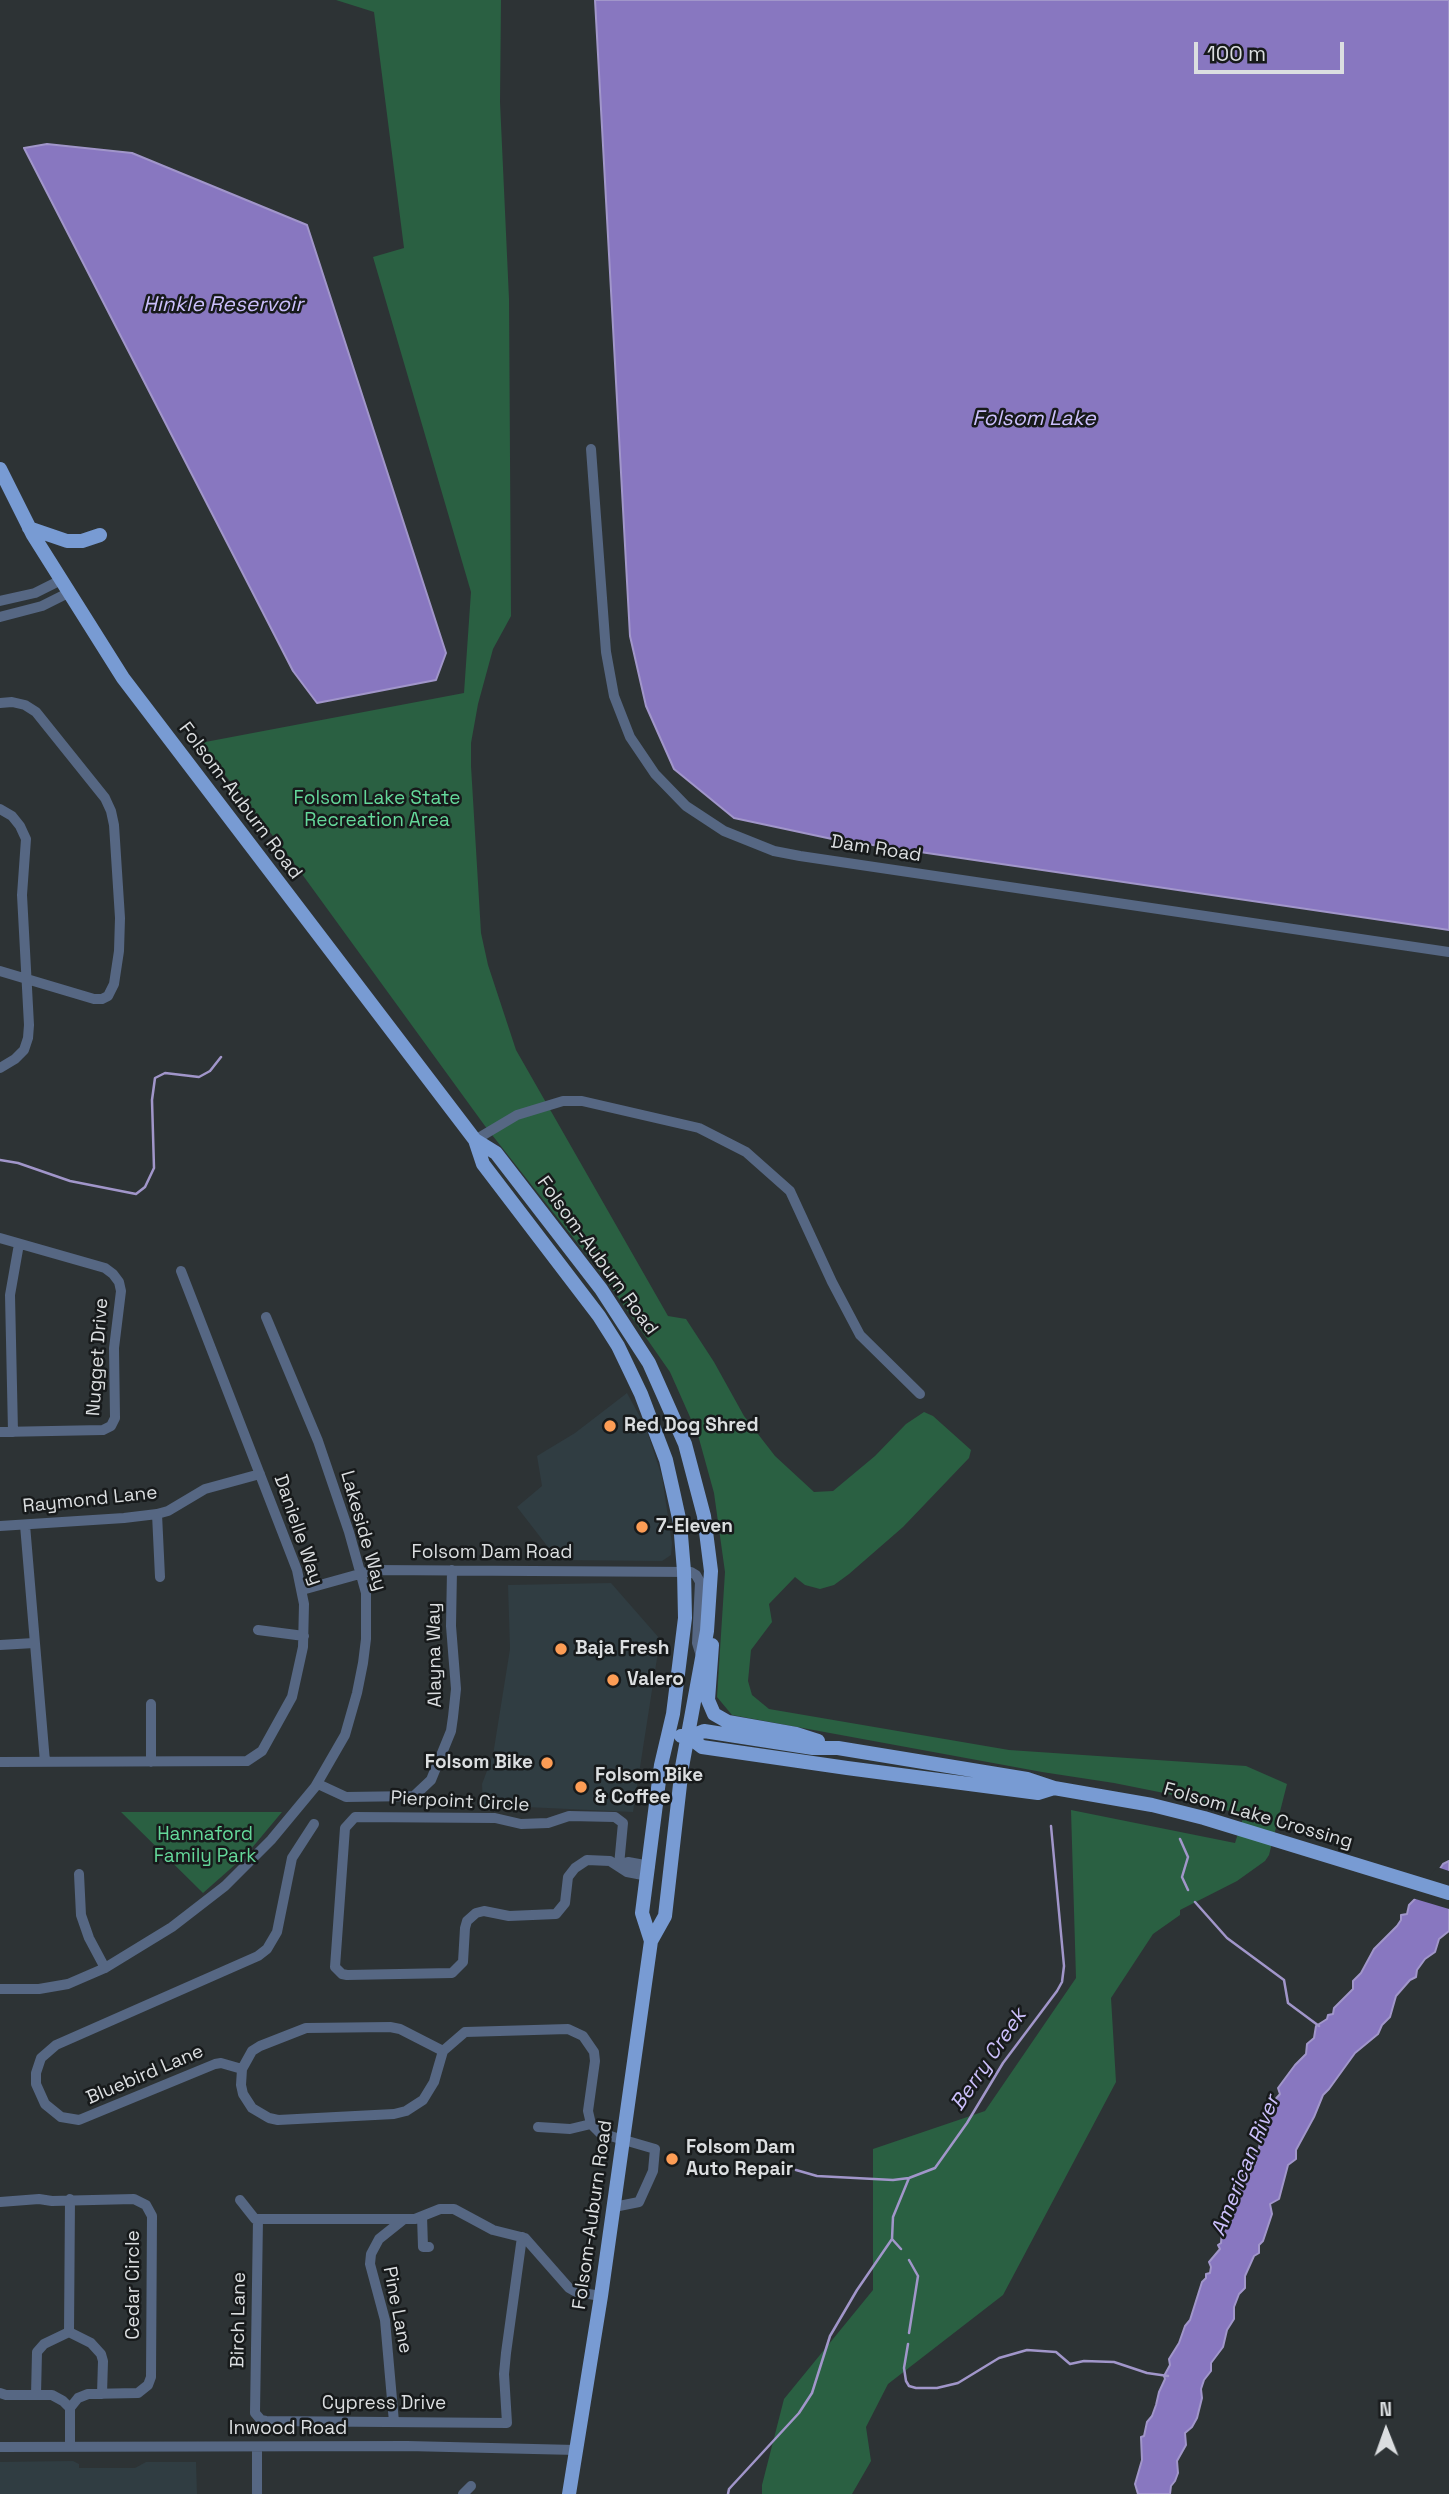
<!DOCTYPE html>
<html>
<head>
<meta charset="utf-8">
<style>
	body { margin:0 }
	#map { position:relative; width:1449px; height:2494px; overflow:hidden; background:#2d3335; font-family:"Space Grotesk",sans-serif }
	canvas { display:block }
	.north { position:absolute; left:1351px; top:2396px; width:70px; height:70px; -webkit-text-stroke:5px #171a1b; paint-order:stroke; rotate:359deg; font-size:19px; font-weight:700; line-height:28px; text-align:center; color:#dbdee0 }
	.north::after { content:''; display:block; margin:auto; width:24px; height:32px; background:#dbdee0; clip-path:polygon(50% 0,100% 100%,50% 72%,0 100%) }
	.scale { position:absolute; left:1194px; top:42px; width:150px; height:32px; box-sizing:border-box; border:4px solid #dbdee0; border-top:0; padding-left:9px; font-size:21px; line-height:24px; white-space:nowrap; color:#dbdee0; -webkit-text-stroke:5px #171a1b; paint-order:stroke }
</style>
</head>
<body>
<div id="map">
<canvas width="1449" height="2494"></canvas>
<div class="north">N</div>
<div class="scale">100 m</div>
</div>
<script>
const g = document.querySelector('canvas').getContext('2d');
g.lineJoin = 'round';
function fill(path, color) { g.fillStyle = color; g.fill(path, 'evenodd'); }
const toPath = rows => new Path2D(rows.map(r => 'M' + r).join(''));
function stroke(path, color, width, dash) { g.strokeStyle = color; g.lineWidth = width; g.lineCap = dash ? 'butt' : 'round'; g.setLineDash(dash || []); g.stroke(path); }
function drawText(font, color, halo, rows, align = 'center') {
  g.font = font + ' "Space Grotesk",sans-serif'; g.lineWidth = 5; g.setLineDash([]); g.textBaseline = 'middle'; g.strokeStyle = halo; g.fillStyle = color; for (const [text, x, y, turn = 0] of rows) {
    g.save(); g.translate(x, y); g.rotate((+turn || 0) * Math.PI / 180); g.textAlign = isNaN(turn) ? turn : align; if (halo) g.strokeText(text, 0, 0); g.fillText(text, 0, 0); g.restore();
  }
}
fill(toPath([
	[627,1393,646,1428,662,1477,672,1543,671,1555,662,1561,558,1560,517,1507,542,1486,537,1456,575,1433],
	[611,1583,660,1639,633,1812,483,1805,482,1784,493,1755,510,1649,508,1585],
	[73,2461,79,2464,79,2468,135,2468,146,2462,196,2462,197,2494,0,2494,0,2462]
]), '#303d42');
fill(toPath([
	[336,0,501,0,500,102,509,299,511,616,493,649,478,704,471,743,471,766,481,933,488,965,516,1050,668,1316,686,1319,714,1362,744,1416,775,1456,814,1492,833,1491,875,1456,906,1424,924,1412,933,1416,971,1450,969,1458,903,1527,849,1574,834,1585,820,1589,805,1585,795,1577,769,1604,772,1622,751,1650,748,1681,752,1695,769,1709,1009,1750,1246,1766,1287,1784,1269,1855,1265,1861,1237,1881,1180,1910,1180,1915,1153,1934,1111,1998,1116,2082,1003,2295,888,2384,866,2427,871,2461,852,2494,762,2494,762,2485,784,2399,873,2290,873,2149,985,2111,1076,1978,1071,1810,1235,1843,1244,1815,1164,1793,1114,1783,1042,1772,732,1715,717,1697,725,1572,714,1493,698,1435,670,1372,601,1273,485,1126,291,859,200,743,464,693,471,592,373,257,404,248,374,12],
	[121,1812,282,1812,246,1855,203,1893]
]), '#2a6042');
const water = toPath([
	[595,0,1449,0,1449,930,832,839,734,818,674,769,646,706,630,636,595,0],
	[47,144,132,153,307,225,446,653,436,680,317,703,293,671,24,148,47,144],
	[1449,1861,1449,1931,1439,1939,1435,1952,1425,1959,1417,1970,1416,1977,1410,1980,1396,1996,1390,2017,1382,2025,1378,2034,1355,2053,1329,2089,1323,2095,1314,2117,1296,2150,1296,2159,1288,2165,1279,2199,1270,2204,1272,2214,1263,2241,1259,2245,1259,2253,1254,2256,1245,2276,1245,2288,1239,2294,1234,2307,1234,2319,1227,2330,1223,2347,1211,2363,1211,2371,1204,2380,1201,2389,1202,2398,1197,2418,1192,2427,1185,2433,1186,2445,1177,2461,1178,2473,1175,2481,1171,2486,1170,2494,1138,2494,1135,2484,1142,2460,1141,2437,1144,2436,1147,2422,1152,2416,1156,2405,1159,2392,1165,2379,1164,2376,1170,2365,1169,2359,1179,2343,1185,2326,1190,2320,1202,2282,1206,2278,1206,2274,1210,2273,1211,2267,1209,2262,1220,2249,1218,2245,1221,2243,1222,2231,1227,2226,1225,2218,1230,2214,1228,2206,1235,2200,1234,2196,1238,2194,1239,2187,1244,2183,1242,2174,1243,2170,1251,2164,1250,2161,1259,2148,1262,2132,1266,2127,1272,2103,1280,2094,1278,2088,1295,2065,1306,2054,1307,2044,1314,2038,1316,2026,1327,2019,1328,2015,1333,2014,1334,2008,1353,1989,1353,1981,1361,1973,1374,1949,1397,1926,1401,1920,1401,1915,1407,1914,1409,1905,1430,1884,1443,1864,1449,1861]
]);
fill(water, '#8877c0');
stroke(water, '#a196ca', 2);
fill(toPath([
	[1437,1867,1449,1871,1449,1909,1412,1898]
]), '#2d3335');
stroke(toPath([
	[0,1160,18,1163,70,1181,136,1194,145,1187,154,1168,152,1100,155,1078,165,1073,199,1077,210,1071,221,1057],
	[1180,1839,1188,1857,1182,1877,1188,1890],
	[1195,1902,1227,1938,1284,1980,1288,2003,1319,2026],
	[796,2170,817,2176,893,2180,909,2178,935,2168,967,2123,1003,2063,1057,1991,1062,1982,1064,1966,1051,1826],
	[901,2249,892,2239,893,2217,909,2178],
	[909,2333,918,2276,909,2260],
	[908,2344,904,2368,906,2381,909,2386,916,2388,937,2388,958,2383,999,2358,1027,2350,1056,2352,1070,2364,1084,2361,1114,2362,1147,2373,1168,2376],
	[728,2494,729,2489,799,2413,812,2393,830,2336,857,2290,892,2239]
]), '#a196ca', 2.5);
stroke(toPath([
	[591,449,606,652,614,696,630,737,655,774,686,806,724,831,774,851,800,856,1449,952],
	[0,601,35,593,61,580],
	[0,617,42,606,68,593],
	[0,703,12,702,25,705,36,712,105,798,111,811,114,825,120,918,119,951,114,984,108,996,102,999,94,999,0,971],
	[0,809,12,816,20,826,26,839,22,895,29,1025,28,1038,24,1050,15,1059,0,1068],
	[475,1140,517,1115,563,1101,582,1101,699,1128,746,1152,790,1191,832,1282,860,1335,920,1394],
	[0,1238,105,1268,113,1274,119,1282,121,1291,114,1348,115,1418,111,1426,103,1430,0,1432],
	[13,1432,10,1295,19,1244],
	[157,1514,160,1577],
	[25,1525,45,1762],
	[0,1526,124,1518,157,1514,168,1511,205,1489,260,1474],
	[302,1590,374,1570,691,1572,696,1575,700,1582,697,1643,701,1656],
	[258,1630,304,1636],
	[0,1645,34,1643],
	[151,1704,151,1762],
	[0,1762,247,1761,262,1751,292,1697,303,1647,304,1604,297,1570,181,1271],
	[318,1784,346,1797,414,1796,431,1780,451,1731,453,1717,456,1689,451,1626,452,1570],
	[619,1865,623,1823,615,1817,569,1816,548,1823,521,1824,495,1818,355,1817,345,1828,335,1967,342,1974,347,1975,452,1973,463,1962,465,1928,467,1921,476,1913,484,1911,509,1916,556,1914,565,1903,568,1877,575,1868,587,1860,610,1861,627,1872,648,1876],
	[619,1865,628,1862,650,1866],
	[79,1874,81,1915,89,1938,105,1968],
	[0,1989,39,1989,68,1984,105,1968,172,1927,225,1886,271,1840,315,1787,345,1735,357,1693,363,1663,366,1639,366,1593,349,1532,318,1441,266,1317],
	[443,2051,400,2029,390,2027,306,2028,260,2046,252,2051,242,2069,241,2085,243,2094,252,2108,269,2118,278,2120,394,2114,406,2111,423,2100,434,2082,443,2051,465,2032,568,2029,583,2036,594,2052,595,2061,588,2111,591,2124,600,2133,655,2149,653,2171,639,2202,614,2207],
	[242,2069,221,2063,215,2064,79,2120,61,2117,45,2104,36,2084,36,2073,41,2058,56,2045,258,1956,267,1949,277,1932,292,1858,314,1824],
	[538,2127,570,2129,591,2124],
	[240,2200,255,2219,415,2219,440,2209,454,2209,493,2230,525,2238,569,2288,576,2292,601,2296],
	[0,2202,39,2199,52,2201,134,2199,146,2205,152,2216,151,2377,148,2385,138,2393,88,2394,78,2398,70,2408,70,2447],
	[422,2216,423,2247,429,2247],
	[258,2219,255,2413,261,2420,266,2421,507,2423,504,2374,506,2353,522,2237],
	[69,2332,70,2199],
	[0,2393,6,2395,52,2395,63,2401,70,2408],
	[36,2395,37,2352,44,2344,69,2332,91,2343,101,2354,103,2361,102,2394],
	[394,2422,385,2320,370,2264,371,2254,379,2239,404,2219],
	[0,2447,407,2446,576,2450],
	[257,2447,257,2494],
	[463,2494,471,2486]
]), '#566783', 10);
stroke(toPath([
	[0,469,33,535,123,678,475,1140,483,1164,599,1316,618,1346,641,1394,666,1460,673,1491,680,1523,684,1571,685,1618,673,1714,661,1765,642,1913,651,1941],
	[29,528,67,541,82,541,100,535],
	[475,1140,496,1153,601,1289,649,1363,685,1444,704,1516,711,1571,707,1631,682,1767,665,1916,651,1941,601,2296,569,2494],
	[712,1645,708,1700,714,1714,728,1722,796,1734,818,1741],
	[681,1736,689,1737,702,1747,847,1768,1038,1793,1054,1788],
	[689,1737,704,1731,813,1748,838,1748,1027,1779,1054,1788,1152,1805,1204,1818,1449,1893]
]), '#789bd3', 14);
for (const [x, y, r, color] of [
	[610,1426,7,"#fd9d55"],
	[642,1527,7,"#fd9d55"],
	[561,1649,7,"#fd9d55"],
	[613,1680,7,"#fd9d55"],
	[547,1763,7,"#fd9d55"],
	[581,1787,7,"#fd9d55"],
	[672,2159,7,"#fd9d55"]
]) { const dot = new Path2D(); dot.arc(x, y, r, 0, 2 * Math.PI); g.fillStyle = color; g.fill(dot); stroke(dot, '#171a1b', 2.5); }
drawText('19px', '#64d89a', '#171a1b', [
	["Folsom Lake State",377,799],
	["Recreation Area",377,821],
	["Hannaford",205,1835],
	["Family Park",205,1857]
]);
drawText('19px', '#dbdee0', '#171a1b', [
	["Folsom-Auburn Road",240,801,53],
	["Dam Road",876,849,9],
	["Folsom-Auburn Road",597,1256,54],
	["Nugget Drive",98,1357,-86],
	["Raymond Lane",90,1500,-6],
	["Danielle Way",298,1530,71],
	["Lakeside Way",363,1531,74],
	["Folsom Dam Road",492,1553],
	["Alayna Way",435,1655,-91],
	["Pierpoint Circle",460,1802,3],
	["Folsom Lake Crossing",1258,1816,16],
	["Bluebird Lane",145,2075,-23],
	["Folsom-Auburn Road",593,2215,-82],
	["Cedar Circle",134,2285,-90],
	["Pine Lane",397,2310,79],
	["Birch Lane",239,2320,-89],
	["Cypress Drive",384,2404],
	["Inwood Road",288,2429]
]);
drawText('bold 19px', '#dbdee0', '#171a1b', [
	["Red Dog Shred",624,1426],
	["7-Eleven",656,1527],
	["Baja Fresh",575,1649],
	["Valero",627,1680],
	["Folsom Bike",533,1763,"right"],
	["Folsom Bike",595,1776],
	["& Coffee",595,1798],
	["Folsom Dam",686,2148],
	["Auto Repair",686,2170]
], 'left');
drawText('italic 21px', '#cbbffb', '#171a1b', [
	["Hinkle Reservoir",223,305],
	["Folsom Lake",1034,419],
	["Berry Creek",989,2060,-56],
	["American River",1246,2166,-68]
]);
</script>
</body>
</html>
